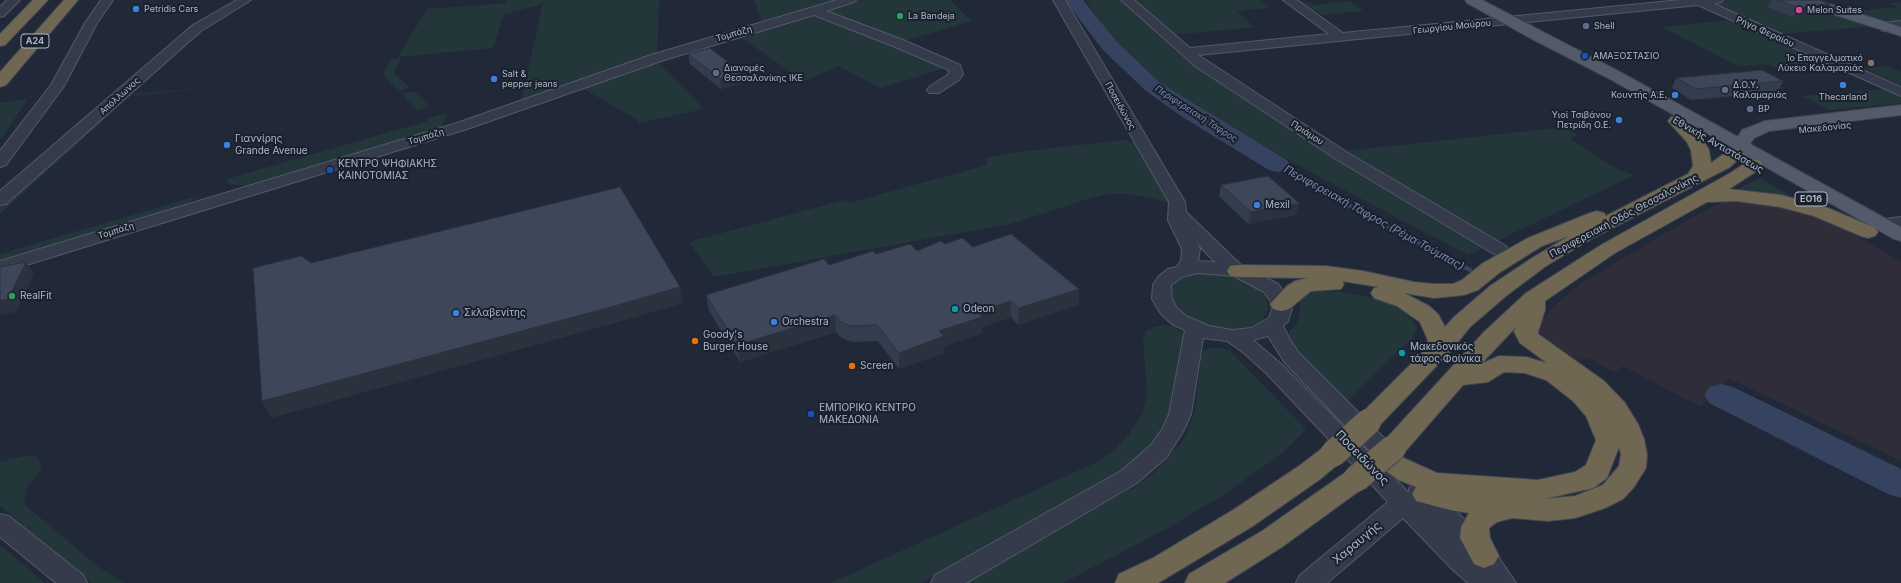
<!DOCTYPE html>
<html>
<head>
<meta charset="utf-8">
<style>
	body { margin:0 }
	canvas { display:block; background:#212939 }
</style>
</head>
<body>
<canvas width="1901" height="583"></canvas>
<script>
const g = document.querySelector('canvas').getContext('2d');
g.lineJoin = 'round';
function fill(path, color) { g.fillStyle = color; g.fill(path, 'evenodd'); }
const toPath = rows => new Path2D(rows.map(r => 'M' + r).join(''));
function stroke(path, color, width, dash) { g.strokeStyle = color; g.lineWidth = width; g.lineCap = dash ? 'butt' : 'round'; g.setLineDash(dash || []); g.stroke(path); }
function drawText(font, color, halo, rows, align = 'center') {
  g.font = font + ' Inter,sans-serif'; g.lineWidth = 4; g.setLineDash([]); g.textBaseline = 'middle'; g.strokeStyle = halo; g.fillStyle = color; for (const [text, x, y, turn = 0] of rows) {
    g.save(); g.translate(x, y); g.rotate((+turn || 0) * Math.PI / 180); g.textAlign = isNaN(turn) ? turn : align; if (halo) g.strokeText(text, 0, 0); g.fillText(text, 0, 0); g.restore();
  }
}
fill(toPath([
	[1722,202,1772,204,1819,216,1838,225,1901,262,1901,461,1729,378,1701,407,1623,366,1614,372,1589,358,1569,361,1532,330,1558,303,1580,284,1676,227]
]), '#302d3b');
fill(toPath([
	[507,0,659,0,657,55,521,101,543,4,504,14,493,48,398,57,427,9,506,3],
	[754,0,834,0,834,3,762,22],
	[858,0,950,0,972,21,901,42,821,12],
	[1086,0,1119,0,1188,62,1328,153,1565,127,1577,135,1570,139,1615,168,1634,175,1468,255,1316,175,1189,104,1161,84,1137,64,1108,32],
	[1133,0,1258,0,1269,8,1237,11,1254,27,1172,35],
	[1731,0,1795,0,1793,17,1832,13,1877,26,1778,34,1706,3],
	[1349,1,1364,11,1321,15,1302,3,1310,2,1314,5],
	[1901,2,1901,22,1886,24,1849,12,1897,7,1888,3],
	[814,14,948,67,881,88,838,66,798,84,800,80,796,76,741,37,745,33],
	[1732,20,1836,66,1779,70,1767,64,1738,66,1661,27],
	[401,58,394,73,410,88,399,91,383,75,391,59],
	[656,61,704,109,639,123,637,119,582,88],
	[1888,66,1901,72,1901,85,1864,68],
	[224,86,130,96,0,214,0,206,120,99,134,94],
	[1887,89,1901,95,1901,103,1830,110,1802,96],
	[415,92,429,106,417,110,401,93],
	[28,99,0,140,0,103],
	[447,113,442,126,438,130,248,186,229,184,227,179,428,121,426,119],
	[1122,140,1129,141,1138,146,1172,204,1148,197,1126,194,1107,194,1088,199,1010,224,714,277,689,242,844,200,849,203,987,165,985,158,1019,152],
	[1757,179,1763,180,1796,199,1775,194,1737,190],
	[197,196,187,204,0,262,0,254],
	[1202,272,1236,277,1258,288,1266,298,1268,309,1266,314,1263,319,1252,326,1236,329,1217,329,1191,321,1173,307,1170,291,1172,287,1180,279],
	[1321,291,1348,293,1374,298,1397,306,1411,317,1417,329,1412,339,1397,352,1345,404,1288,342,1290,331,1297,323,1300,311,1299,300,1308,293],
	[1163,325,1174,327,1183,333,1186,340,1167,431,1132,464,921,583,831,583,1095,463,1113,451,1127,437,1142,415,1147,395,1143,339,1146,331,1154,327],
	[1217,347,1229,350,1306,429,1282,453,1228,492,1166,529,1063,583,964,583,1063,525,1136,486,1154,473,1184,440,1195,410,1201,356,1204,350],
	[24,456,37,457,42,467,27,487,24,504,96,565,123,583,91,583,0,506,0,462],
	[0,545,45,583,0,583]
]), '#23363a');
stroke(toPath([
	[1278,165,1342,202,1470,270]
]), '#354361', 4.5);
fill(toPath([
	[1065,0,1083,0,1117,42,1160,83,1287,160,1290,165,1287,170,1278,172,1269,170,1184,118,1146,91,1103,50,1065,0],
	[1721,384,1733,387,1901,469,1901,498,1888,494,1709,403,1705,395,1709,387,1721,384]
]), '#354361');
const minor = toPath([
	[7,0,20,0,4,16,0,17,0,7,7,0],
	[101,0,113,0,97,23,64,86,6,165,0,167,0,151,51,85,85,23,101,0],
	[237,0,251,0,201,31,6,204,0,205,0,191,193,25,237,0],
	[837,0,856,0,854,2,826,11,903,40,960,65,963,74,959,80,939,93,929,93,927,90,929,87,949,74,949,70,893,46,814,15,661,61,467,129,0,273,0,261,457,123,651,55,837,0],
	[1053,0,1065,0,1185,202,1186,212,1242,266,1278,284,1291,302,1292,309,1288,321,1283,326,1290,340,1299,353,1403,457,1407,463,1403,469,1395,471,1387,469,1285,363,1268,336,1253,340,1281,364,1408,492,1410,491,1409,489,1413,483,1421,480,1429,483,1493,549,1516,583,1468,583,1453,570,1403,518,1327,583,1296,583,1300,575,1388,502,1267,374,1244,353,1227,341,1203,338,1191,414,1184,430,1167,457,1137,483,966,583,931,583,935,575,1121,471,1151,445,1163,428,1169,414,1185,330,1172,324,1161,314,1152,299,1153,285,1159,276,1168,269,1177,267,1181,260,1182,249,1168,220,1169,202,1053,0],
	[1197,243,1210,257,1216,262,1198,261,1200,249,1197,243],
	[1198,273,1234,276,1264,292,1271,302,1272,309,1269,318,1251,328,1232,330,1209,326,1186,316,1176,307,1172,299,1171,285,1182,277,1198,273],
	[1121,0,1134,0,1190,48,1329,34,1283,0,1297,0,1343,33,1681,0,1723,0,1721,2,1714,4,1901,87,1901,96,1698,5,1198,55,1348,153,1506,246,1509,250,1506,254,1500,255,1494,254,1336,159,1195,66,1121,0],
	[1901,21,1901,29,1883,31,1877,27,1883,23,1901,21],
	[1901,217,1901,227,1883,229,1877,228,1874,224,1877,220,1901,217],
	[0,514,9,516,83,575,87,583,56,583,0,537,0,514]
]);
const major = toPath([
	[1465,0,1482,0,1620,72,1738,137,1742,130,1765,121,1901,105,1901,115,1769,131,1754,138,1750,144,1901,227,1901,241,1894,239,1744,155,1741,158,1735,159,1729,158,1726,154,1731,147,1608,78,1532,39,1467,3,1465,0],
	[1796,0,1817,0,1901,27,1901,36,1798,3,1796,0]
]);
const highway = toPath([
	[33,0,48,0,5,45,0,46,0,34,33,0],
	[64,0,78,0,6,85,0,87,0,72,64,0],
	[1677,116,1683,117,1701,136,1709,150,1711,163,1729,150,1735,149,1741,150,1744,154,1730,167,1593,238,1546,266,1506,296,1470,327,1449,353,1377,428,1368,431,1359,428,1355,422,1359,416,1429,346,1427,338,1420,322,1397,306,1374,298,1371,293,1374,288,1379,287,1342,281,1344,284,1341,289,1311,291,1289,309,1281,311,1273,309,1270,304,1287,286,1295,281,1308,278,1238,277,1230,276,1227,271,1230,266,1238,265,1326,266,1363,271,1414,282,1434,284,1453,284,1462,280,1483,263,1528,238,1590,213,1597,211,1604,213,1606,216,1688,174,1693,166,1691,150,1687,142,1668,121,1671,117,1677,116],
	[1569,236,1532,258,1490,286,1454,317,1445,327,1438,314,1429,306,1404,293,1434,298,1464,295,1478,290,1499,273,1542,246,1569,236],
	[1754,159,1760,161,1763,165,1760,169,1729,189,1781,195,1828,208,1875,228,1878,232,1875,236,1868,238,1861,236,1814,216,1780,207,1736,201,1707,202,1615,253,1545,301,1545,310,1538,332,1538,334,1604,381,1625,403,1638,424,1644,439,1647,454,1646,468,1634,487,1623,499,1605,508,1575,518,1548,521,1512,518,1497,522,1489,528,1490,538,1499,556,1494,564,1484,568,1474,564,1460,538,1461,527,1469,513,1450,510,1416,501,1412,494,1416,487,1399,480,1387,472,1383,465,1387,458,1391,457,1384,455,1380,448,1384,441,1484,332,1526,293,1601,245,1732,172,1748,161,1754,159],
	[1516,327,1514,332,1520,343,1547,363,1526,357,1499,356,1481,364,1516,327],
	[1504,372,1525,373,1546,380,1573,401,1586,416,1596,440,1586,465,1575,472,1538,480,1437,473,1399,456,1402,455,1463,385,1488,382,1504,372],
	[1619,447,1621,454,1619,466,1603,485,1575,496,1544,499,1593,488,1607,478,1619,447],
	[1333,444,1342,447,1346,454,1342,461,1319,480,1253,526,1158,583,1115,583,1119,574,1153,558,1233,510,1299,466,1324,447,1333,444],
	[1356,469,1366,472,1370,479,1366,486,1282,547,1225,583,1185,583,1189,574,1262,531,1346,472,1356,469]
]);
stroke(minor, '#525967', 2);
stroke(major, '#3e4553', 2);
stroke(highway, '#3f4654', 2);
fill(minor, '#353b4a');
fill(major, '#535a6a');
fill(highway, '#706752');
const highwayBridge = toPath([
	[1333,454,1368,422],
	[1356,479,1393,448]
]);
stroke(highwayBridge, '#3f4654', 28, []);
stroke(highwayBridge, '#706752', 26);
fill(toPath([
	[1771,0,1819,0,1830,4,1826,13,1793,17,1768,7],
	[688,54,743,83,721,89,690,64],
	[1676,78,1783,81,1778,92,1691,100,1672,88],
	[1221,185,1299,203,1296,215,1248,224,1219,196],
	[945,244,973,247,1079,289,1078,305,1018,325,1011,317,982,327,982,333,944,346,944,353,899,369,878,341,852,342,842,338,836,332,740,362,709,311,706,295,876,254,917,251]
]), '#343d4d');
fill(toPath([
	[1830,4,1826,13,1793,17,1798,8],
	[742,73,743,83,721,89,720,79],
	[1299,203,1296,215,1248,224,1251,212],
	[26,262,34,274,16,312,0,315,0,301],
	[680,287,683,303,615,323,271,418,262,401],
	[1079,289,1078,305,1018,325,1019,308],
	[1011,301,1011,317,982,327,982,333,944,346,944,353,899,369,899,353,939,331,978,312],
	[835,315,836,332,740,362,737,345]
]), '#2b323e');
const building = toPath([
	[1779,0,1819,0,1830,4,1798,8,1779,0],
	[710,48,742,73,720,79,688,54,710,48],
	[1762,70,1783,81,1696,89,1676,78,1762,70],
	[1268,176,1299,203,1251,212,1221,185,1268,176],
	[620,187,680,287,611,307,262,401,253,268,301,256,311,263,620,187],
	[1011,234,1079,289,1019,308,1011,301,978,312,982,317,939,331,944,336,899,353,877,325,851,326,841,322,835,315,737,345,706,295,824,259,829,265,873,251,876,254,910,244,917,251,941,241,945,244,962,238,973,247,1011,234],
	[26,262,8,299,0,301,0,267,26,262]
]);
fill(building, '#3d4759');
stroke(building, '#2b323e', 1);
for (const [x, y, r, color] of [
	[136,9,4,"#3f7fe0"],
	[1799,10,4,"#d1479c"],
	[900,16,4,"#2e9e5b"],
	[1586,26,4,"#5c6f8a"],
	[1585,56,4,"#1a4fb4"],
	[1871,63,4,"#8d6e63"],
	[716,73,4,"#5c6f8a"],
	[494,79,4,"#3f7fe0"],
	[1843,85,4,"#3f7fe0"],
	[1725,90,4,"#5c6f8a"],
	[1675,95,4,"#3f7fe0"],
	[1750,109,4,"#5c6f8a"],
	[1619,120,4,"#3f7fe0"],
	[227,145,4,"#3f7fe0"],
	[330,170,4,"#1a4fb4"],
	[1257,205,4,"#3f7fe0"],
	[12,296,4,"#2e9e5b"],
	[955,309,4,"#0f9aa8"],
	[456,313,4,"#3f7fe0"],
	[774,322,4,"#3f7fe0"],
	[695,341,4,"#e8710a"],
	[1402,353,4,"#0f9aa8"],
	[852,366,4,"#e8710a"],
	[811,414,4,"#1a4fb4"]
]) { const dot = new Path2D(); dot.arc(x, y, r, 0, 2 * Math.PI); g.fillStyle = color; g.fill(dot); stroke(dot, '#1a212e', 1.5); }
drawText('9px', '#afb6c6', '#1a212e', [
	["Petridis Cars",144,9],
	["Melon Suites",1807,10],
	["La Bandeja",908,16],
	["Shell",1594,26],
	["ΑΜΑΞΟΣΤΑΣΙΟ",1593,56],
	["1ο Επαγγελματικό",1863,58,"right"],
	["Λύκειο Καλαμαριάς",1863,68,"right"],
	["Διανομές",724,68],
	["Θεσσαλονίκης ΙΚΕ",724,78],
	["Salt &",502,74],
	["pepper jeans",502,84],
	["Δ.Ο.Υ.",1733,85],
	["Καλαμαριάς",1733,95],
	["Κουντής Α.Ε.",1667,95,"right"],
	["Thecarland",1843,97,"center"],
	["BP",1758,109],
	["Υιοί Τσιβάνου",1611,115,"right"],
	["Πετρίδη Ο.Ε.",1611,125,"right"]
], 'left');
drawText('9px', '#afb6c6', '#1a212e', [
	["Γεωργίου Μαύρου",1452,27,-6],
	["Ρήγα Φεραίου",1765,32,24],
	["Τομπάζη",734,34,-16],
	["Απόλλωνος",120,96,-42],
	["Ποσειδώνος",1120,106,61],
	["Μακεδονίας",1825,128,-6],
	["Πριάμου",1307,133,33],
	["Τομπάζη",426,137,-17],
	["Τομπάζη",116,231,-17]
]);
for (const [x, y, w] of [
	[35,41,28],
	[1811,199,32]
]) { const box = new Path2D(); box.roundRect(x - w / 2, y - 7, w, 14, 3); g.fillStyle = '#1a212e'; g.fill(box); stroke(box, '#afb6c6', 1); }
drawText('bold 9px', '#afb6c6', null, [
	["Α24",35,41],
	["ΕΟ16",1811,199]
]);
drawText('italic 9px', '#778aae', '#1a212e', [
	["Περιφερειακή Τάφρος",1196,114,33]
]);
drawText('10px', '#afb6c6', '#1a212e', [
	["Γιαννίρης",235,139],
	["Grande Avenue",235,151],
	["ΚΕΝΤΡΟ ΨΗΦΙΑΚΗΣ",338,164],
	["ΚΑΙΝΟΤΟΜΙΑΣ",338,176],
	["Mexil",1265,205],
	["RealFit",20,296],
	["Odeon",963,309],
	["Σκλαβενίτης",464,313],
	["Orchestra",782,322],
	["Goody's",703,335],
	["Burger House",703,347],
	["Μακεδονικός",1410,347],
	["τάφος Φοίνικα",1410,359],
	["Screen",860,366],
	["ΕΜΠΟΡΙΚΟ ΚΕΝΤΡΟ",819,408],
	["ΜΑΚΕΔΟΝΙΑ",819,420]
], 'left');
drawText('10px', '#afb6c6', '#1a212e', [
	["Εθνικής Αντιστάσεως",1718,145,30],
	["Περιφερειακή Οδός Θεσσαλονίκης",1624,216,-28]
]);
drawText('italic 11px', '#778aae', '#1a212e', [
	["Περιφερειακή Τάφρος (Ρέμα Τούμπας)",1374,218,29]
]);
drawText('12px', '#afb6c6', '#1a212e', [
	["Ποσειδώνος",1362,458,46],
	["Χαραυγής",1357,543,-40]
]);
</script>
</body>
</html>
